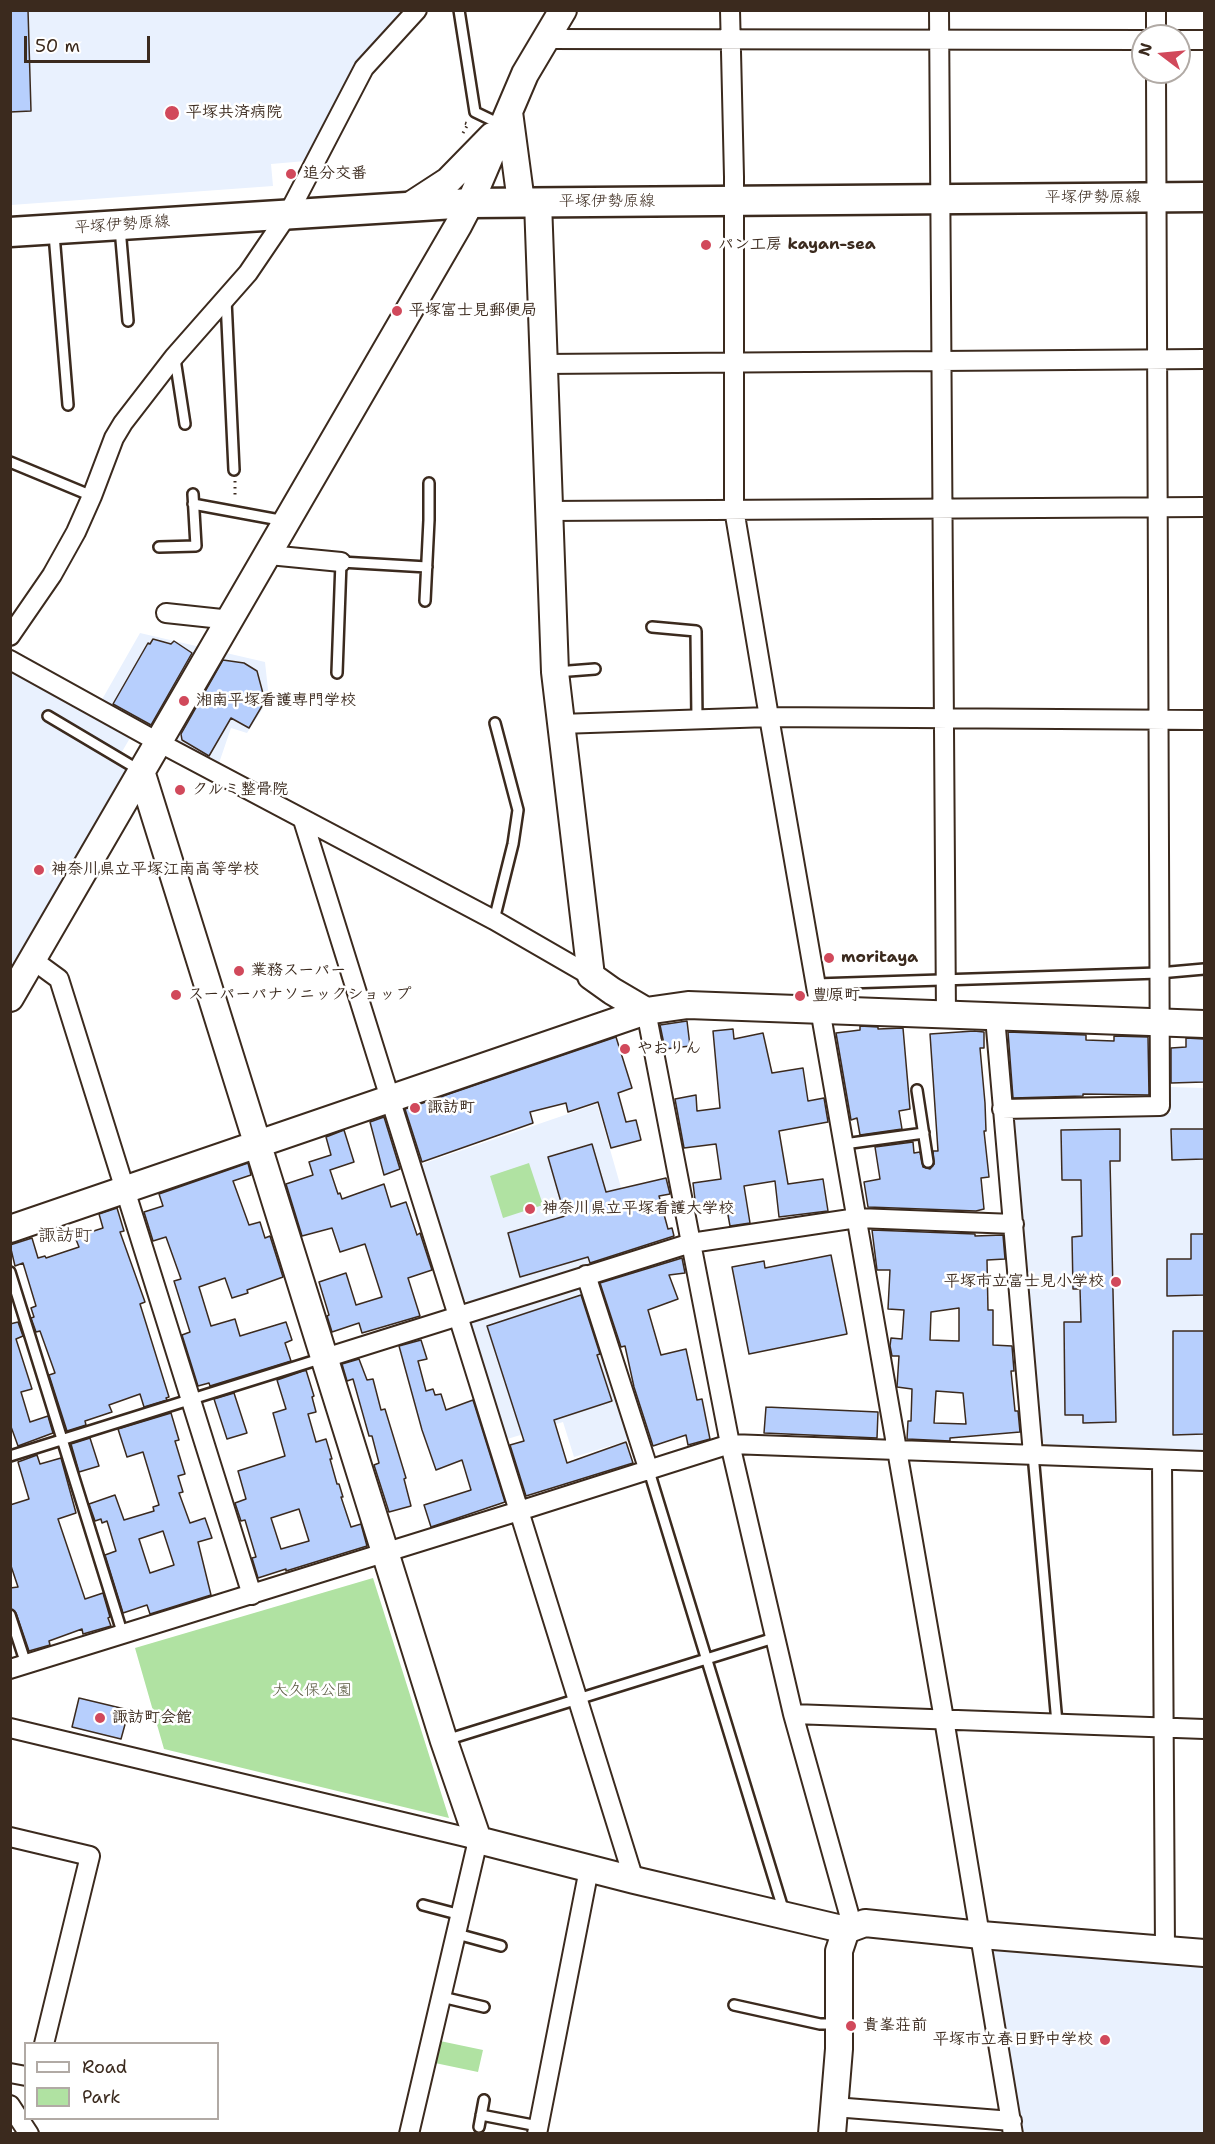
<!DOCTYPE html>
<html>
<head>
<meta charset="utf-8">
<style>
	body { margin:0 }
	#map { position:relative; width:1215px; height:2144px; overflow:hidden; background:#fff; font-family:"Shantell Sans",sans-serif }
	canvas { display:block }
	.frame { position:absolute; inset:0; border:12px solid #3b2a1e; pointer-events:none }
	.legend { position:absolute; left:24px; top:2042px; width:195px; height:78px; box-sizing:border-box; background:#fff; border:2px solid #b1aaa5; margin:0; padding:8px 10px; list-style:none; font-size:18px; color:#3b2a1e }
	.legend li { display:flex; align-items:center; gap:12px; height:30px }
	.legend b { width:30px; border:2px solid #b1aaa5 }
	.north { position:absolute; left:1131px; top:24px; width:60px; height:60px; box-sizing:border-box; background:#fff; border:2px solid #b1aaa5; border-radius:50%; rotate:286deg; font-size:16px; font-weight:700; line-height:24px; text-align:center; color:#3b2a1e }
	.north::after { content:''; display:block; margin:auto; width:21px; height:27px; background:#d1495b; clip-path:polygon(50% 0,100% 100%,50% 72%,0 100%) }
	.scale { position:absolute; left:24px; top:36px; width:126px; height:27px; box-sizing:border-box; border:3px solid #3b2a1e; border-top:0; padding-left:8px; font-size:18px; line-height:21px; white-space:nowrap; color:#3b2a1e; -webkit-text-stroke:4px #fff; paint-order:stroke }
</style>
</head>
<body>
<div id="map">
<canvas width="1215" height="2144"></canvas>
<div class="frame"></div>
<ul class="legend">
<li><b style="height:8px;background:#fff"></b>Road</li>
<li><b style="height:16px;background:#b0e2a2"></b>Park</li>
</ul>
<div class="north">N</div>
<div class="scale">50 m</div>
</div>
<script>
const g = document.querySelector('canvas').getContext('2d');
g.lineJoin = 'round';
function fill(path, color) { g.fillStyle = color; g.fill(path, 'evenodd'); }
const toPath = rows => new Path2D(rows.map(r => 'M' + r).join(''));
function stroke(path, color, width, dash) { g.strokeStyle = color; g.lineWidth = width; g.lineCap = dash ? 'butt' : 'round'; g.setLineDash(dash || []); g.stroke(path); }
function drawText(font, color, halo, rows, align = 'center') {
  g.font = font + ' "Shantell Sans","Klee One",sans-serif'; g.lineWidth = 5; g.setLineDash([]); g.textBaseline = 'middle'; g.strokeStyle = halo; g.fillStyle = color; for (const [text, x, y, turn = 0] of rows) {
    g.save(); g.translate(x, y); g.rotate((+turn || 0) * Math.PI / 180); g.textAlign = isNaN(turn) ? turn : align; if (halo) g.strokeText(text, 0, 0); g.fillText(text, 0, 0); g.restore();
  }
}
fill(toPath([
	[11,11,409,11,306,161,271,164,273,186,11,205],
	[140,633,265,662,269,699,247,733,231,728,218,766,100,703],
	[11,671,130,738,116,762,125,768,125,772,11,969],
	[1171,1087,1204,1088,1204,1452,1049,1447,1043,1442,1013,1123,1016,1115,1171,1113],
	[597,1104,640,1254,473,1305,462,1299,419,1165],
	[579,1285,585,1288,633,1439,574,1457,563,1422,504,1440,468,1322],
	[996,1949,1204,1965,1204,2133,1020,2133,990,1952]
]), '#e9f1fe');
fill(toPath([
	[529,1163,543,1205,503,1218,490,1176],
	[373,1578,449,1818,164,1749,135,1648],
	[440,2041,483,2050,478,2072,435,2063]
]), '#b0e2a2');
const building = toPath([
	[10,10,28,10,31,111,10,112,10,10],
	[153,639,171,644,174,641,192,653,151,725,113,704,148,643,150,644,153,639],
	[223,660,244,663,257,671,265,701,249,728,231,718,209,756,182,740,181,734,223,660],
	[687,1021,690,1046,665,1049,660,1025,687,1021],
	[860,1026,878,1027,878,1029,903,1028,910,1109,899,1111,902,1129,860,1135,857,1118,851,1120,836,1033,860,1030,860,1026],
	[733,1029,734,1039,763,1033,772,1073,803,1068,808,1101,824,1098,828,1122,779,1131,788,1184,823,1179,828,1211,779,1217,775,1181,744,1186,750,1223,730,1226,726,1204,696,1208,693,1183,721,1179,716,1144,684,1148,675,1099,696,1095,697,1111,720,1108,713,1031,733,1029],
	[974,1031,984,1032,984,1048,980,1048,985,1103,986,1131,984,1131,989,1177,981,1178,984,1209,976,1211,868,1207,864,1182,880,1179,875,1147,913,1142,914,1153,920,1152,923,1167,930,1169,934,1164,933,1151,938,1151,930,1034,974,1031],
	[1008,1032,1086,1035,1086,1040,1114,1041,1114,1036,1148,1037,1149,1095,1083,1094,1083,1096,1013,1098,1008,1032],
	[616,1037,632,1088,618,1093,626,1122,636,1120,641,1140,611,1148,598,1102,568,1112,566,1103,530,1112,533,1123,422,1162,405,1109,616,1037],
	[1186,1038,1204,1039,1204,1082,1171,1083,1171,1048,1186,1047,1186,1038],
	[384,1117,400,1169,384,1175,370,1122,384,1117],
	[1120,1129,1120,1161,1110,1161,1116,1422,1083,1423,1083,1415,1065,1415,1064,1322,1081,1322,1080,1289,1073,1289,1072,1237,1082,1236,1081,1180,1062,1180,1061,1130,1120,1129],
	[1171,1129,1204,1129,1204,1159,1172,1160,1171,1129],
	[344,1130,354,1162,330,1170,338,1194,340,1193,342,1199,384,1184,391,1207,406,1202,417,1235,420,1233,432,1270,408,1278,420,1316,362,1333,359,1323,332,1332,327,1316,329,1315,319,1282,346,1273,356,1305,382,1297,365,1244,340,1252,332,1228,302,1236,286,1184,313,1175,309,1162,331,1155,326,1137,344,1130],
	[592,1144,606,1192,666,1178,670,1194,659,1196,668,1229,672,1228,674,1236,590,1263,588,1257,520,1277,508,1233,565,1216,548,1157,592,1144],
	[248,1163,251,1175,233,1181,249,1225,260,1222,265,1238,270,1236,283,1277,247,1290,248,1293,232,1298,225,1278,199,1287,211,1326,235,1319,240,1336,286,1322,292,1340,285,1343,291,1361,210,1386,209,1383,198,1386,182,1335,190,1332,174,1281,181,1279,166,1237,153,1241,144,1212,163,1206,159,1194,248,1163],
	[117,1208,124,1231,120,1232,145,1302,140,1304,169,1397,166,1398,167,1400,144,1407,140,1394,109,1405,112,1412,85,1421,86,1425,67,1431,49,1375,55,1373,40,1331,36,1332,31,1318,34,1317,31,1308,36,1306,23,1263,15,1266,10,1245,32,1238,38,1258,45,1256,46,1258,79,1247,75,1237,103,1228,99,1214,117,1208],
	[872,1230,975,1234,975,1236,1003,1235,1005,1259,987,1260,988,1310,993,1310,993,1345,1012,1346,1014,1371,1011,1371,1015,1411,1018,1411,1020,1432,950,1438,950,1441,907,1439,908,1421,911,1421,912,1389,897,1387,899,1356,892,1356,890,1346,891,1338,902,1339,904,1310,888,1309,890,1270,877,1270,872,1230],
	[959,1308,959,1341,930,1340,931,1312,959,1308],
	[936,1391,963,1393,966,1424,934,1423,936,1391],
	[1191,1234,1204,1234,1204,1295,1167,1296,1167,1259,1191,1259,1191,1234],
	[831,1255,847,1334,749,1354,732,1267,764,1261,765,1268,831,1255],
	[682,1258,685,1273,669,1275,678,1299,648,1310,661,1355,686,1349,697,1400,702,1399,710,1439,688,1445,686,1435,653,1446,634,1387,625,1346,621,1347,600,1283,682,1258],
	[581,1295,600,1354,597,1355,612,1401,554,1420,567,1463,626,1442,633,1463,526,1496,510,1445,524,1441,487,1326,581,1295],
	[18,1322,23,1336,16,1339,32,1389,21,1392,30,1422,48,1416,53,1433,18,1446,10,1424,10,1324,18,1322],
	[1173,1331,1204,1331,1204,1434,1173,1435,1173,1331],
	[421,1340,427,1359,418,1361,426,1391,433,1389,435,1395,441,1394,446,1410,473,1400,505,1502,431,1527,424,1505,471,1490,462,1460,436,1470,422,1430,399,1346,421,1340],
	[359,1359,367,1380,373,1379,381,1410,385,1409,406,1478,404,1479,411,1506,389,1512,374,1465,379,1463,372,1436,369,1436,353,1379,347,1381,342,1364,359,1359],
	[306,1370,314,1396,312,1397,316,1412,308,1414,316,1442,326,1439,332,1459,330,1459,337,1484,339,1484,343,1497,341,1497,351,1527,361,1524,367,1546,286,1571,286,1569,258,1578,252,1558,256,1557,245,1520,241,1521,235,1503,246,1499,238,1471,285,1456,273,1413,286,1409,277,1380,306,1370],
	[299,1509,309,1541,281,1549,271,1518,299,1509],
	[234,1393,247,1433,227,1439,214,1399,234,1393],
	[766,1407,878,1412,877,1438,764,1433,766,1407],
	[171,1413,179,1440,175,1441,185,1474,178,1476,183,1492,179,1493,190,1523,205,1518,212,1538,198,1542,211,1595,150,1614,147,1605,123,1613,105,1555,116,1551,107,1521,102,1523,101,1519,95,1521,89,1504,115,1495,124,1520,154,1511,153,1507,159,1505,143,1452,127,1457,118,1429,171,1413],
	[163,1531,174,1565,150,1573,139,1539,163,1531],
	[90,1438,99,1466,79,1472,71,1444,90,1438],
	[37,1455,40,1464,61,1458,76,1513,58,1519,85,1599,103,1593,110,1617,108,1618,111,1626,83,1634,82,1629,49,1641,50,1645,29,1651,16,1613,10,1608,10,1588,18,1587,10,1563,10,1505,29,1499,18,1462,37,1455],
	[79,1698,129,1710,121,1739,72,1727,79,1698]
]);
fill(building, '#b7cffd');
stroke(building, '#3b2a1e', 1.5);
const lane = toPath([
	[459,10,475,112,502,125],
	[120,228,128,321],
	[54,234,68,405],
	[226,300,234,470],
	[175,359,185,424],
	[10,462,92,496],
	[193,504,285,521],
	[159,547,196,546,193,494],
	[425,601,429,520,429,483],
	[652,627,696,631,697,720],
	[556,672,595,669],
	[337,673,341,562,427,567],
	[48,716,139,770],
	[494,920,513,844,518,810,495,723],
	[816,984,1159,973,1204,969],
	[917,1090,928,1162],
	[844,1144,924,1133],
	[10,1272,123,1635],
	[1033,1454,1057,1723],
	[10,1456,323,1358],
	[649,1471,784,1912],
	[10,1615,26,1664],
	[446,1740,774,1638],
	[423,1905,461,1915],
	[457,1934,501,1946],
	[442,1997,484,2007],
	[734,2005,820,2024,838,2024],
	[481,2115,538,2126],
	[479,2127,484,2100]
]);
const street = toPath([
	[730,10,734,177,734,509,769,717,944,1719,1013,2134],
	[939,10,946,1015],
	[1156,10,1156,36],
	[547,39,1143,40],
	[1179,40,1204,40],
	[542,364,1204,359],
	[548,511,1204,507],
	[269,555,341,562],
	[166,613,231,620],
	[10,636,52,575,76,532,92,496,114,438,123,423,174,357,248,273,288,214,364,68,417,10],
	[10,660,158,742,494,920,591,976],
	[560,724,769,717,1204,720],
	[303,820,519,1511,730,1444,1204,1461],
	[33,960,59,979,252,1595],
	[646,1011,730,1444,793,1714,849,1914,846,1930],
	[995,1017,1033,1454],
	[1002,1109,1160,1106,1156,72],
	[586,1275,649,1471],
	[325,1358,691,1243,857,1218,1014,1224],
	[1162,1460,1165,1950],
	[10,1669,519,1511,634,1880],
	[793,1714,1204,1729],
	[10,1728,478,1840,409,2134],
	[10,1837,90,1856,44,2044],
	[10,2073,26,2076],
	[10,2105,29,2134],
	[834,2107,1012,2121],
	[537,2134,589,1869]
]);
const secondary = toPath([
	[509,112,521,202],
	[538,202,555,672,591,976,612,991,646,1011],
	[408,207,448,181,492,136],
	[141,771,444,1741,478,1840,634,1880,846,1930,865,1923,981,1935,1204,1953],
	[10,998,458,226,470,203,525,74,563,10],
	[10,1229,646,1011,688,1005,1204,1024],
	[832,2134,839,2049,839,1951,846,1930]
]);
const primary = toPath([
	[10,232,470,203,1204,197]
]);
stroke(lane, '#3b2a1e', 14);
stroke(street, '#3b2a1e', 22);
stroke(secondary, '#3b2a1e', 30);
stroke(primary, '#3b2a1e', 33);
stroke(toPath([
	[463,133,468,124,465,123],
	[235,481,235,498]
]), '#3b2a1e', 3, [1.5, 4.5]);
stroke(lane, '#fff', 9);
stroke(street, '#fff', 18);
stroke(secondary, '#fff', 26);
stroke(primary, '#fff', 28);
for (const [x, y, r, color] of [
	[172,113,8,"#d1495b"],
	[291,174,6,"#d1495b"],
	[706,245,6,"#d1495b"],
	[397,311,6,"#d1495b"],
	[184,701,6,"#d1495b"],
	[180,790,6,"#d1495b"],
	[39,870,6,"#d1495b"],
	[829,958,6,"#d1495b"],
	[239,971,6,"#d1495b"],
	[176,995,6,"#d1495b"],
	[800,996,6,"#d1495b"],
	[625,1049,6,"#d1495b"],
	[415,1108,6,"#d1495b"],
	[530,1209,6,"#d1495b"],
	[1116,1282,6,"#d1495b"],
	[100,1718,6,"#d1495b"],
	[851,2026,6,"#d1495b"],
	[1105,2040,6,"#d1495b"]
]) { const dot = new Path2D(); dot.arc(x, y, r, 0, 2 * Math.PI); g.fillStyle = color; g.fill(dot); stroke(dot, '#fff', 2); }
drawText('bold 16px', '#3b2a1e', '#fff', [
	["平塚共済病院",186,113],
	["追分交番",303,174],
	["パン工房 kayan-sea",718,245],
	["平塚富士見郵便局",409,311],
	["湘南平塚看護専門学校",196,701],
	["クルミ整骨院",192,790],
	["神奈川県立平塚江南高等学校",51,870],
	["moritaya",841,958],
	["業務スーパー",251,971],
	["スーパーパナソニックショップ",188,995],
	["豊原町",812,996],
	["やおりん",637,1049],
	["諏訪町",427,1108],
	["神奈川県立平塚看護大学校",542,1209],
	["平塚市立富士見小学校",1104,1282,"right"],
	["諏訪町会館",112,1718],
	["貴峯荘前",863,2026],
	["平塚市立春日野中学校",1093,2040,"right"]
], 'left');
drawText('16px', '#3b2a1e', '#fff', [
	["平塚伊勢原線",1093,198],
	["平塚伊勢原線",607,202],
	["平塚伊勢原線",122,225,-4]
]);
drawText('16px', '#58583f', '#fff', [
	["大久保公園",312,1691]
]);
drawText('18px', '#3b2a1e', '#fff', [
	["諏訪町",65,1236]
]);
</script>
</body>
</html>
